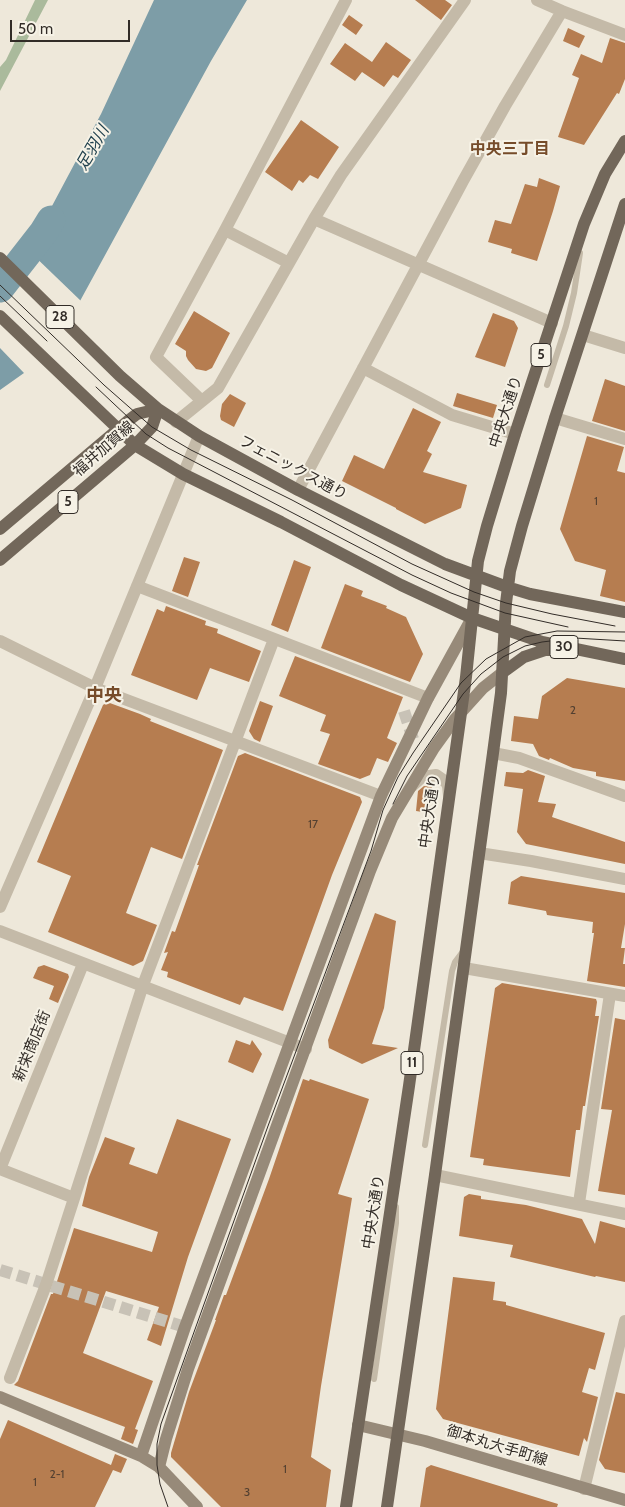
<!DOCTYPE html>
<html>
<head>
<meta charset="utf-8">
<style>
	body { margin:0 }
	#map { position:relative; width:625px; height:1507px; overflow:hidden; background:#eee8da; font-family:Cabin,sans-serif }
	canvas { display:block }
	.scale { position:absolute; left:10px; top:20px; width:120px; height:22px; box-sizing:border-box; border:2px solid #322c27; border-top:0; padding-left:6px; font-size:15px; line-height:18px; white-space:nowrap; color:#322c27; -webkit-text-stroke:4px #f6f2e6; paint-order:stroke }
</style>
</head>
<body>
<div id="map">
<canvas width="625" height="1507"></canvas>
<div class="scale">50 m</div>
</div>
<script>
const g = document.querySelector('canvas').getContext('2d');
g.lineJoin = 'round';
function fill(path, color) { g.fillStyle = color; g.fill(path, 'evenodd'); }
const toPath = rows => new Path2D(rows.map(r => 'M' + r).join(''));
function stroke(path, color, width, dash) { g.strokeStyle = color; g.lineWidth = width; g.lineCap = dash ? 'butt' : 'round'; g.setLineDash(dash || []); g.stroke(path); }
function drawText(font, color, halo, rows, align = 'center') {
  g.font = font + ' Cabin,"Noto Sans JP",sans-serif'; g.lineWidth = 4; g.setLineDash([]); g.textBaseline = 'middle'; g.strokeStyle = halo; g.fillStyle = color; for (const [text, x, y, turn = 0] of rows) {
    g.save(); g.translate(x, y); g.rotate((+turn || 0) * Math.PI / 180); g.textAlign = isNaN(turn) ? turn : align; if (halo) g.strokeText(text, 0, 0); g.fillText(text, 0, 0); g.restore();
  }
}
fill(toPath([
	[35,0,48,0,0,91,0,67,6,60]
]), '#aaba9c');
fill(toPath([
	[154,0,247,0,211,61,80,301,28,251,101,114],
	[0,348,24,373,0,390]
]), '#7d9da7');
fill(toPath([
	[27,249,82,302,79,302,27,253]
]), '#eee8da');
stroke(toPath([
	[0,288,43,233,51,220]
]), '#7d9da7', 29);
fill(toPath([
	[415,0,445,0,452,5,441,20],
	[349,15,363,25,356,35,342,25],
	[568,28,585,36,579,48,563,41],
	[610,38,625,43,625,79,619,94,617,93,584,145,558,137,579,78,572,75,581,54,602,63],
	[386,42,411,60,398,78,393,75,384,87,362,72,355,81,330,64,345,43,372,62],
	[301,120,339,147,318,179,310,175,303,183,299,180,292,191,265,172],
	[539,178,560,186,553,211,537,261,511,253,512,249,488,242,495,220,511,224,525,184,537,187],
	[194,311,230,333,212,368,206,371,196,369,188,360,186,356,186,351,175,344],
	[493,313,514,321,518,328,505,367,475,357],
	[605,379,625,386,625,431,592,421],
	[457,393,497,405,493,418,453,406],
	[230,394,246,403,234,427,221,420,220,416,222,404],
	[413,408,441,422,427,451,432,454,423,472,467,485,461,508,425,524,396,509,396,508,342,481,354,455,384,469],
	[587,436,624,447,617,471,625,473,625,602,600,596,606,570,575,561,560,529],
	[184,557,200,562,188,597,172,591],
	[294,560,311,567,288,632,271,625],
	[345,584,363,591,361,596,387,606,386,608,406,617,423,654,410,682,321,648],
	[166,606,206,621,205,625,218,629,217,633,261,651,249,682,210,668,197,700,131,675,157,609,164,612],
	[295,656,403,697,387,738,397,743,388,762,377,758,370,775,360,779,318,764,330,734,320,731,326,715,279,696],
	[567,678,625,688,625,781,596,776,596,772,573,768,550,758,549,760,539,756,533,744,511,741,514,716,538,719,542,696],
	[260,701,273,706,260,742,254,739,249,731],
	[107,702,140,714,151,719,150,721,223,750,182,859,151,847,126,913,157,925,143,961,133,966,48,932,71,876,37,862,90,735,103,705],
	[245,753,360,797,362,802,332,875,283,1011,244,997,240,1005,167,977,168,972,161,970,168,952,164,953,172,931,175,932,199,865,197,865,238,756],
	[528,770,545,776,538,802,556,804,552,817,625,842,625,864,526,844,517,832,523,789,504,786,506,772,523,773],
	[424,786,432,787,429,813,416,811,418,791],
	[521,876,625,893,625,924,621,948,625,948,623,964,625,964,625,987,587,981,594,933,592,933,593,922,547,915,546,911,508,904,511,882],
	[375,913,396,921,384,1008,372,1044,398,1048,362,1064,329,1048,328,1040],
	[44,965,68,974,69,977,58,1003,49,999,54,986,33,978,38,967],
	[502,983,596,999,597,1002,595,1016,599,1016,585,1106,583,1106,580,1130,576,1130,570,1177,483,1165,484,1159,470,1157,495,988],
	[615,1018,625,1020,625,1195,598,1191,612,1110,601,1109],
	[236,1040,250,1045,252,1040,262,1054,253,1073,228,1062],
	[303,1079,309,1081,310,1079,369,1099,338,1194,352,1198,321,1386,311,1457,331,1470,326,1507,221,1507,171,1457,171,1453,189,1392,216,1320,215,1320,224,1295,226,1295,269,1179],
	[177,1119,231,1139,188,1257,161,1346,147,1340,159,1307,106,1291,83,1353,153,1381,135,1429,138,1430,133,1444,121,1439,125,1427,14,1385,18,1381,51,1294,53,1294,74,1228,152,1252,158,1232,82,1206,89,1177,105,1137,135,1148,129,1164,157,1174],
	[469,1194,481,1196,481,1199,526,1205,582,1219,595,1244,600,1221,625,1228,625,1282,596,1276,595,1277,510,1257,513,1245,459,1236,464,1197],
	[453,1277,495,1282,493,1300,506,1302,506,1305,605,1333,595,1370,589,1368,582,1392,598,1397,587,1442,584,1438,579,1456,443,1419,436,1409],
	[616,1392,625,1394,625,1473,605,1469,599,1460],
	[8,1420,111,1465,115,1454,127,1459,121,1473,113,1470,95,1507,0,1507,0,1439],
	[431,1465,558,1504,557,1507,420,1507,426,1468]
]), '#b67d50');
stroke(toPath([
	[404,711,413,739],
	[0,1270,185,1327]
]), '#c8c2b6', 12, [12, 6]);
stroke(toPath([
	[547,385,566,326,574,293,580,253],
	[425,1145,452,971,455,962,464,950],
	[374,1379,396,1223,396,1207]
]), '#c4baa8', 6);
stroke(toPath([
	[537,0,562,11,625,35],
	[314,219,552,323],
	[225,230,289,263],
	[583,335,625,348],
	[363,368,452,415,515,434],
	[202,401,156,357,225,230,346,0],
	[555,418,625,439],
	[176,422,218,388,314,219,341,175,465,0],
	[298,490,463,181,505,106,562,11],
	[137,586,428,698],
	[0,641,95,688,381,796],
	[493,753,519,758,625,796],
	[412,786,422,777,436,775,446,782,448,786,449,796],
	[479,853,531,861,625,879],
	[0,907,95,688,199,436],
	[0,931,306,1049],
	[464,968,625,996],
	[0,1169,83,964],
	[0,1169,74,1198],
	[435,1175,625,1214],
	[579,1203,610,994],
	[10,1378,46,1285,143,985,274,639],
	[584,1489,625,1321]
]), '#c4baa8', 12);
stroke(toPath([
	[0,1397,141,1456,159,1467,197,1507],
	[358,1425,425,1441,625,1500],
	[141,1456,185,1327,381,796,428,698,472,618],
	[159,1467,166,1439,188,1369,370,871,392,818,434,748,455,719,483,688,502,673]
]), '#978a79', 12);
stroke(toPath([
	[0,258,120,376,158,409,199,436,298,490,445,564,507,587,530,594,625,612],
	[0,316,135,445,183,474,281,522,401,585,472,618,542,642,625,659],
	[0,529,129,420,137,414,158,409],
	[0,560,135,445,152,427,158,409],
	[502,673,524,657,545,650,561,650],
	[346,1507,409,1086,466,677,478,561,487,526,515,434,584,224,605,174,625,141],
	[387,1507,435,1175,493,753,501,693,506,603,510,571,522,526,555,418,625,204]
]), '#72675a', 12);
stroke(toPath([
	[0,285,104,385,137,414,152,427,191,450,292,500,412,564,474,592,506,603,552,614,615,626],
	[0,296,47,341],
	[96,387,146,434,168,448,412,575,451,593,505,613,568,627],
	[393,804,407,776,463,694,481,674,503,657,525,646,542,642,575,638,625,641],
	[168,1507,160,1484,157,1465,157,1444,161,1424,268,1126,371,851,383,810,398,777,413,753,461,683,486,659,525,637,557,631,625,632]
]), '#322c27', 1);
drawText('12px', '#534031', null, [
	["1",596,501],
	["2",573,710],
	["17",313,824],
	["1",285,1469],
	["2-1",57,1474],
	["1",35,1482],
	["3",247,1492]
]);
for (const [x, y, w] of [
	[60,317,28],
	[541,355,20],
	[68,502,20],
	[564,647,28],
	[412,1063,22]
]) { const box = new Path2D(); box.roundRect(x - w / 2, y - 11.5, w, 23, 4); g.fillStyle = '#f6f2e6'; g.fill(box); stroke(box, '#322c27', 1); }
drawText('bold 14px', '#322c27', null, [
	["28",60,317],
	["5",541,355],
	["5",68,502],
	["30",564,647],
	["11",412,1063]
]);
drawText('15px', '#322c27', '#f6f2e6', [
	["中央大通り",506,412,-72],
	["福井加賀線",104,449,-41],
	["フェニックス通り",293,468,28],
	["中央大通り",430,811,-82],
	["新栄商店街",32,1046,-68],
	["中央大通り",374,1212,-81],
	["御本丸大手町線",497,1446,17]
]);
drawText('italic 16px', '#22424e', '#f6f2e6', [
	["足羽川",93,148,-60]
]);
drawText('bold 16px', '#764c2a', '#f6f2e6', [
	["中央三丁目",510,149]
]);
drawText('bold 18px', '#764c2a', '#f6f2e6', [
	["中央",104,696]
]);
</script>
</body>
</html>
